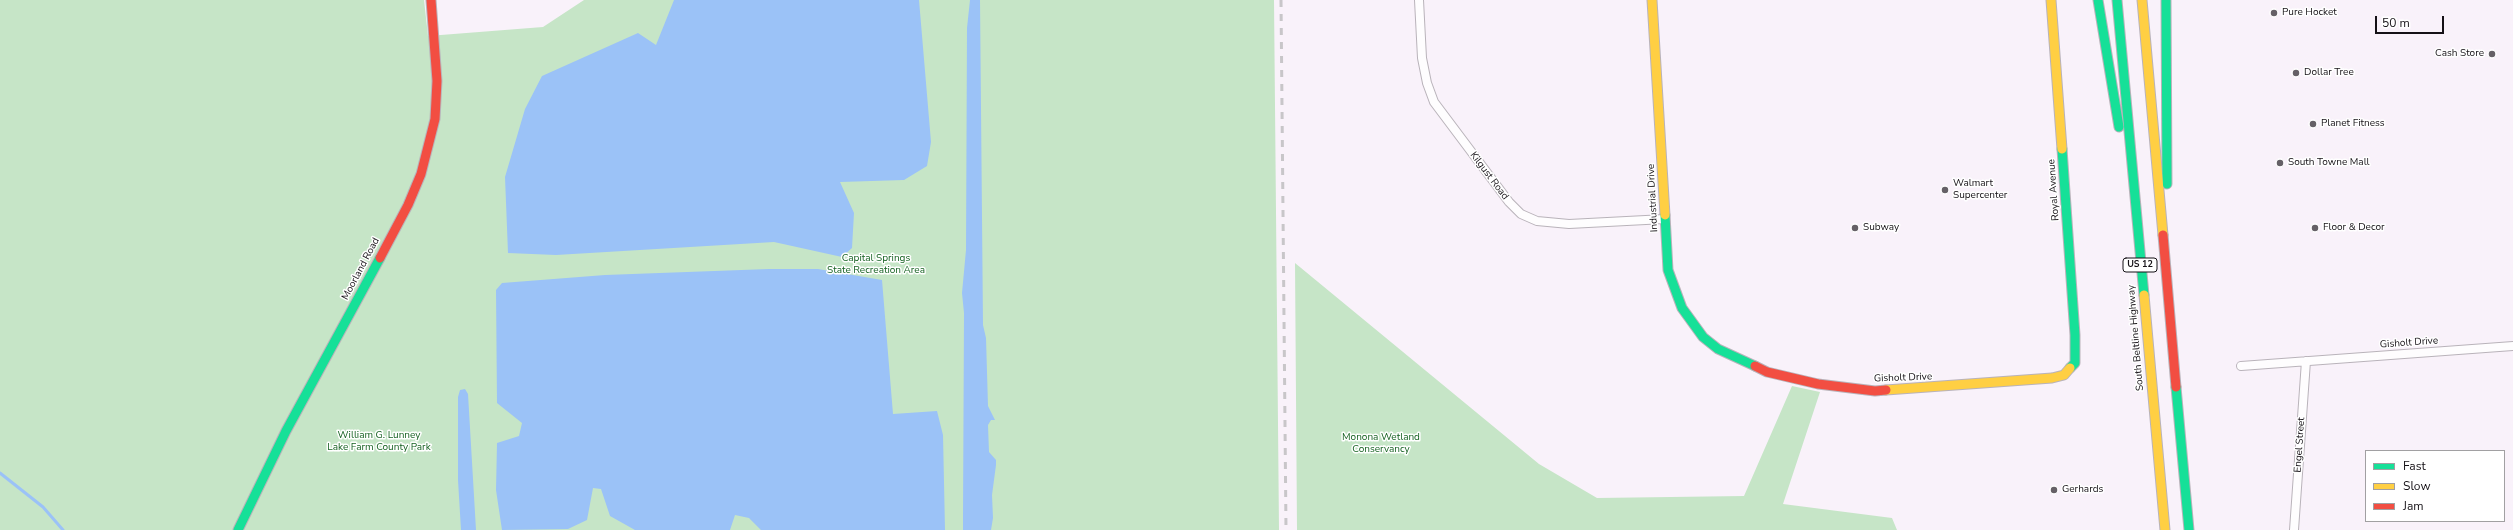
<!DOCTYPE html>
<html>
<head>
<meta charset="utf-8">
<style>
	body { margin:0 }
	#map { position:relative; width:2513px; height:530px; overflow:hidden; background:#f9f2fa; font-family:"Nunito Sans",sans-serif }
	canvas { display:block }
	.legend { position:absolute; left:2365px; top:450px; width:140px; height:72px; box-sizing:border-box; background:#fff; border:1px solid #a1a0a2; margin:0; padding:5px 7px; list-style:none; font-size:12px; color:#151116 }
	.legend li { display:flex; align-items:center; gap:8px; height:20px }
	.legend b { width:20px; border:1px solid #a1a0a2 }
	.scale { position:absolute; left:2375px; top:16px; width:69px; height:18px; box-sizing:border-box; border:2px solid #151116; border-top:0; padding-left:5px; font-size:12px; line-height:14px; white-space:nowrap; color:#151116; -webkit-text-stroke:3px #fff; paint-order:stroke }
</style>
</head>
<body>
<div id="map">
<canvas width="2513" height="530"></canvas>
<ul class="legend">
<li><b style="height:5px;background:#16e098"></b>Fast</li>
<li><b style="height:5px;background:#ffcf43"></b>Slow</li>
<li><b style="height:5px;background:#f24e42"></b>Jam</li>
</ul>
<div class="scale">50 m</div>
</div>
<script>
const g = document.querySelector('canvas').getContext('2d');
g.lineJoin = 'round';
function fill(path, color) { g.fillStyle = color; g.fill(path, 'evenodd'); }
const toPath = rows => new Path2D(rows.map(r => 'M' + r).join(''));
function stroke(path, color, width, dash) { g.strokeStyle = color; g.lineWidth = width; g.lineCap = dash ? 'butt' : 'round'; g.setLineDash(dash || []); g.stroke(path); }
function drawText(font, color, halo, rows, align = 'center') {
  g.font = font + ' "Nunito Sans",sans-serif'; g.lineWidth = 3; g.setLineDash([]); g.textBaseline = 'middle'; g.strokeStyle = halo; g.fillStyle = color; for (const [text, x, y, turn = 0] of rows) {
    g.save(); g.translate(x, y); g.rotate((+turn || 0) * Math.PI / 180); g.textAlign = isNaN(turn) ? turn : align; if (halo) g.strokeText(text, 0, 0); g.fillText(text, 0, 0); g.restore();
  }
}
fill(toPath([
	[0,0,424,0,428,36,543,27,584,0,1274,0,1279,530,0,530],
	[1295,263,1539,464,1597,498,1744,496,1792,386,1820,392,1783,504,1892,518,1897,530,1297,530]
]), '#c6e5c7');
fill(toPath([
	[674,0,919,0,931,142,927,166,904,180,840,182,854,213,852,248,842,257,774,242,556,255,508,253,505,177,525,109,542,76,638,33,656,45],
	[970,0,980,0,983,325,986,338,988,406,995,420,991,420,988,425,989,452,996,460,996,465,992,495,993,518,991,530,963,530,963,517,964,313,962,293,966,250,967,28],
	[769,269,818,269,882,280,893,414,937,411,943,435,945,530,761,530,749,518,735,515,730,530,635,530,610,516,601,489,593,488,587,520,568,529,502,530,496,490,497,443,519,436,522,423,497,403,496,290,502,283,605,275],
	[465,389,468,394,476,530,461,530,458,480,458,397,460,390]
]), '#9bc2f7');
stroke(toPath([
	[0,473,43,507,63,530]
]), '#9bc2f7', 3);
const street = toPath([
	[1419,0,1422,58,1427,83,1434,102,1509,202,1521,214,1537,221,1569,224,1665,219],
	[2241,366,2513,346],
	[2294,530,2306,361]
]);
const fast = toPath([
	[2098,0,2119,127],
	[2117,0,2144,295],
	[2166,0,2167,184],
	[2062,149,2075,335,2075,363,2070,368],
	[1665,215,1668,270,1682,308,1703,337,1718,349,1755,366],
	[2176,387,2189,530],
	[238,530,286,431,380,258]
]);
const slow = toPath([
	[1652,0,1665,215],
	[2051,0,2062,149],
	[2142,0,2163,235],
	[2144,295,2165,530],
	[1886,390,2052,378,2064,375,2070,368]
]);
const jam = toPath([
	[2163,235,2176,387],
	[380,258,408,205,421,174,435,119,437,81,431,0],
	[1755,366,1767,372,1818,384,1875,391,1886,390]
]);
stroke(street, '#b9b3ba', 10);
stroke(fast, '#b9b3ba', 11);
stroke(slow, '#b9b3ba', 11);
stroke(jam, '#b9b3ba', 11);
stroke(street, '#fefdfe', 8);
stroke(fast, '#16e098', 9);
stroke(slow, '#ffcf43', 9);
stroke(jam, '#f24e42', 9);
stroke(toPath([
	[1281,0,1286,530]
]), '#c8c6c9', 3, [7, 7]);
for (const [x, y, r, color] of [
	[2274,13,4,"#656066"],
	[2492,54,4,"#656066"],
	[2296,73,4,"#656066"],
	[2313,124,4,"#656066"],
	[2280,163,4,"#656066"],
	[1945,190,4,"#656066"],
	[1855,228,4,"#656066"],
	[2315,228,4,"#656066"],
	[2054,490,4,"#656066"]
]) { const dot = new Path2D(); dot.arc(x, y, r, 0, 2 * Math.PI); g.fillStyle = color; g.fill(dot); stroke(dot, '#fff', 1.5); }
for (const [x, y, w] of [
	[2140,265,34]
]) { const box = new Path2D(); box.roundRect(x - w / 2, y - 7, w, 14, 3); g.fillStyle = '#fff'; g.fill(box); stroke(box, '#151116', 1); }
drawText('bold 9px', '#151116', null, [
	["US 12",2140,265]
]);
drawText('10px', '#151116', '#fff', [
	["Pure Hocket",2282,13],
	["Cash Store",2484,54,"right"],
	["Dollar Tree",2304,73],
	["Planet Fitness",2321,124],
	["South Towne Mall",2288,163],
	["Walmart",1953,184],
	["Supercenter",1953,196],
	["Subway",1863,228],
	["Floor & Decor",2323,228],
	["Gerhards",2062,490]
], 'left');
drawText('10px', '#151116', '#fff', [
	["Kilgust Road",1489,176,53],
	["Royal Avenue",2054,190,-94],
	["Industrial Drive",1653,198,-93],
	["Moorland Road",361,269,-62],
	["South Beltline Highway",2136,338,-95],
	["Gisholt Drive",2409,343,-4],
	["Gisholt Drive",1903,378,-2],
	["Engel Street",2300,445,-86]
]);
drawText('10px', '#156121', '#fff', [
	["Capital Springs",876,259],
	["State Recreation Area",876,271],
	["William G. Lunney",379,436],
	["Lake Farm County Park",379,448],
	["Monona Wetland",1381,438],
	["Conservancy",1381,450]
]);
</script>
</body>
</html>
